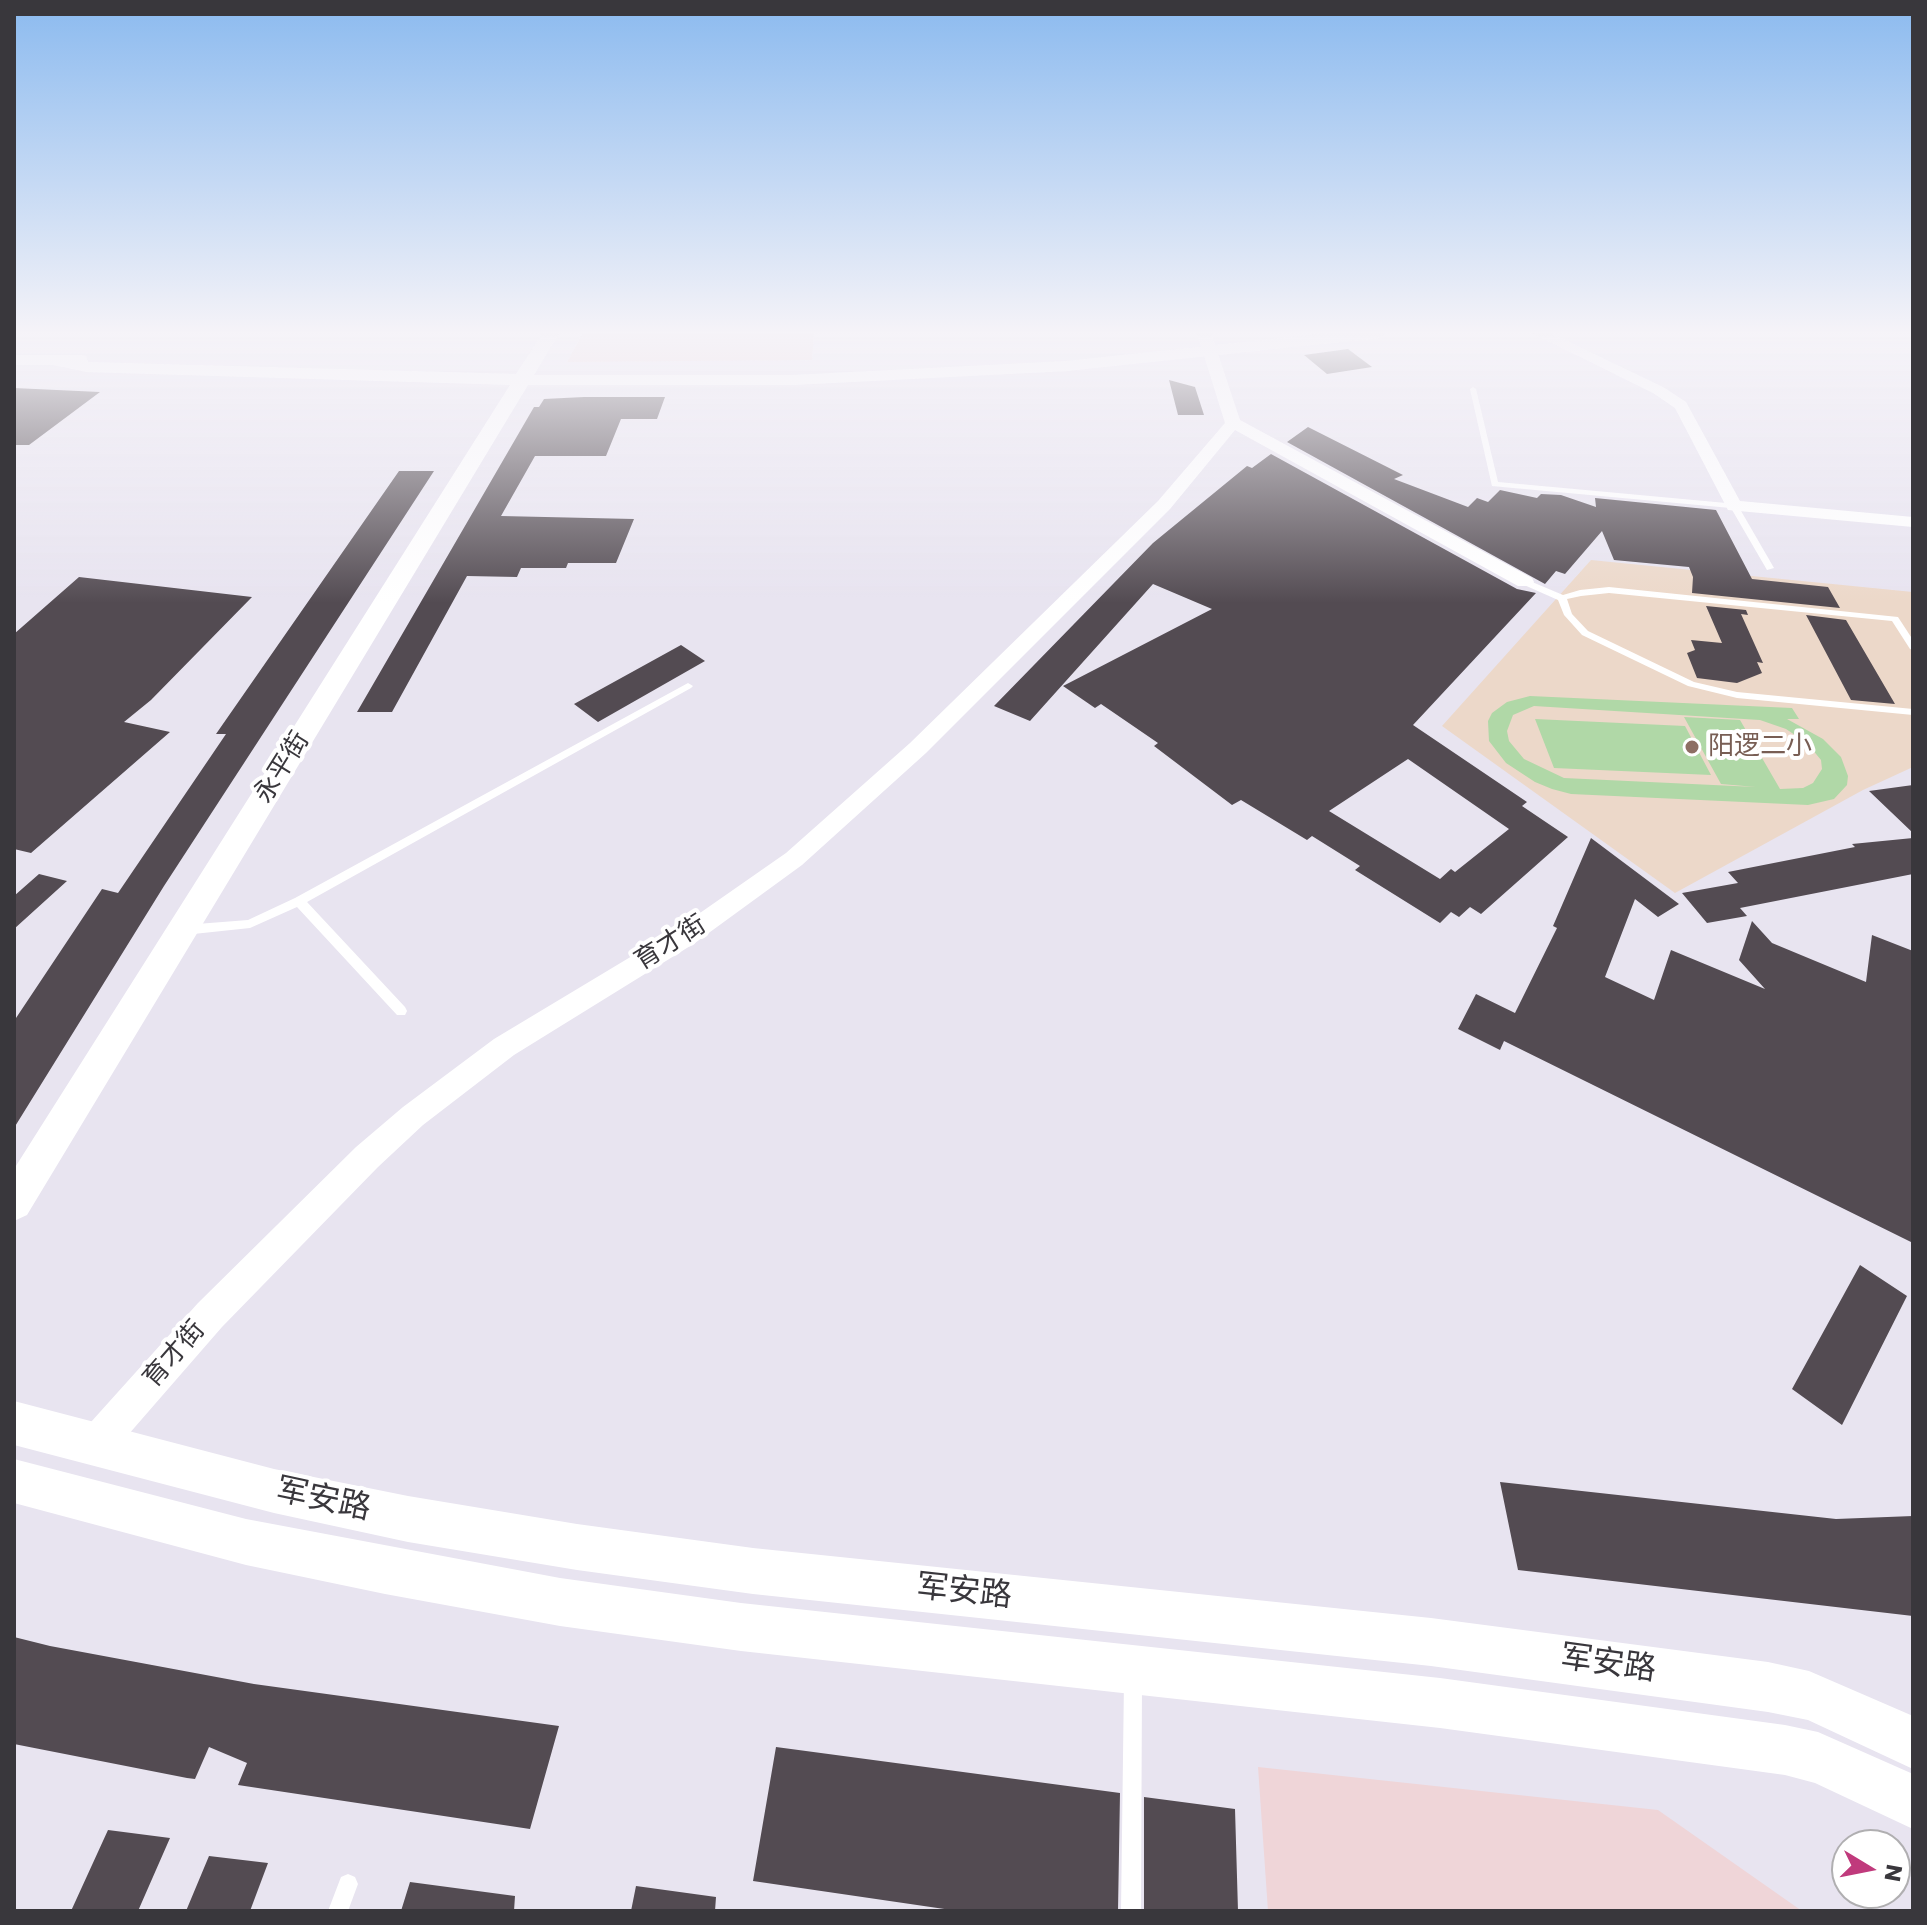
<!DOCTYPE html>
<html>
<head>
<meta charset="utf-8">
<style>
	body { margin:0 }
	#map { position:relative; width:1927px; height:1925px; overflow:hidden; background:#e8e4f0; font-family:Poppins,sans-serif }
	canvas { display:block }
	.frame { position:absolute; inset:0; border:16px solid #39373c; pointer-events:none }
	.north { position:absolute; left:1831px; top:1829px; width:80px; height:80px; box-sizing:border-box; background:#fff; border:2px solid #b0afb1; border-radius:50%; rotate:100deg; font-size:22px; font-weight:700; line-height:32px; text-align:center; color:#39373c }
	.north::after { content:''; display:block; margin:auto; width:28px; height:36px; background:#c03a7c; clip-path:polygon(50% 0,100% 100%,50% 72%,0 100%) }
</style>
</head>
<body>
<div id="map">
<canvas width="1927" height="1925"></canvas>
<div class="frame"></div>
<div class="north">N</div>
</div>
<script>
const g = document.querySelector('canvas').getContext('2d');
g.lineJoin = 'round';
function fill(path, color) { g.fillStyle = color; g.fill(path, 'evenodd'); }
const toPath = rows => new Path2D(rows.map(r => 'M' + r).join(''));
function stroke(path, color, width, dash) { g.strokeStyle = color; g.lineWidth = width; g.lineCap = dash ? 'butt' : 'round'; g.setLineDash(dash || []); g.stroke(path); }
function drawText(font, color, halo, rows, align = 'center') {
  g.font = font + ' Poppins,"Noto Sans SC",sans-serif'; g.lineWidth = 8; g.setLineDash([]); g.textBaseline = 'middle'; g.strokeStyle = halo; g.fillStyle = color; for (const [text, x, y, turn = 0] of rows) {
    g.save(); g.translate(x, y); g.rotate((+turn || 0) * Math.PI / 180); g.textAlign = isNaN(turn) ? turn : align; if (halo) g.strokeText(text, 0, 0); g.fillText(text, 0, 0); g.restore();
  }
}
fill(toPath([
	[583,333,814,333,812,360,567,362],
	[1258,1767,1658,1810,1802,1911,1268,1911]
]), '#efd5d8');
fill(toPath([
	[1591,560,1913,592,1913,767,1863,790,1675,893,1442,726]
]), '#ecd8c9');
fill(toPath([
	[1530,696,1792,708,1799,719,1787,719,1823,739,1841,757,1848,776,1847,785,1834,799,1808,805,1571,794,1552,789,1535,782,1506,763,1489,741,1488,721,1492,713,1507,702],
	[1534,706,1760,720,1786,729,1807,743,1821,760,1822,769,1813,783,1803,788,1780,789,1740,720,1684,717,1721,784,1756,787,1564,778,1524,759,1509,741,1507,731,1513,715],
	[1535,719,1685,726,1711,775,1554,768]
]), '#b0d8a7');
fill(toPath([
	[1348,349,1372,367,1327,374,1304,355],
	[1169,380,1195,387,1204,415,1178,415],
	[14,388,100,392,29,445,14,445],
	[584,397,665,397,657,419,621,419,606,456,535,456,501,516,634,519,616,563,568,563,566,568,521,568,517,577,467,576,392,712,357,712,534,407,539,407,544,399],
	[1308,427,1403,475,1394,479,1468,507,1477,498,1488,502,1500,490,1537,498,1541,494,1561,495,1596,507,1595,498,1716,510,1752,579,1828,587,1840,608,1692,593,1693,577,1689,567,1614,560,1602,531,1565,574,1556,571,1545,584,1287,442],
	[1271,454,1517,589,1536,593,1413,725,1527,802,1522,806,1568,837,1481,914,1470,907,1459,917,1451,912,1440,923,1355,870,1360,866,1312,836,1307,840,1241,800,1232,805,1154,746,1158,743,1101,704,1095,708,1063,686,1212,609,1153,584,1030,721,994,706,1153,543,1247,466,1252,468],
	[1408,759,1509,829,1455,872,1451,869,1440,879,1329,811],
	[399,471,434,471,164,886,14,1128,14,1021,102,889,118,893,226,734,216,734],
	[79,577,252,597,151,700,124,722,170,732,31,853,14,849,14,634],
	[1706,606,1746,610,1748,615,1741,614,1763,663,1757,662,1762,673,1737,683,1697,678,1687,653,1695,650,1691,640,1722,643],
	[1806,615,1846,620,1895,704,1851,700],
	[681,645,705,661,598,722,574,704],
	[1913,785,1913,833,1869,791],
	[1591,838,1679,904,1658,917,1635,899,1605,977,1654,1000,1671,950,1765,989,1739,960,1752,921,1772,943,1866,982,1872,935,1913,951,1913,1243,1504,1041,1500,1050,1458,1029,1476,994,1515,1013,1557,928,1553,926],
	[1913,838,1913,874,1740,908,1747,916,1707,923,1682,893,1738,883,1728,872,1855,847,1852,844],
	[39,874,67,881,14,929,14,896],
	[1860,1265,1907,1296,1842,1425,1792,1389],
	[1500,1482,1836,1519,1913,1516,1913,1616,1518,1570],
	[14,1637,50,1646,254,1684,559,1726,530,1829,238,1785,247,1763,209,1747,195,1779,187,1778,14,1744],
	[776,1747,1120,1793,1118,1911,958,1911,753,1881],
	[1144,1797,1235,1809,1238,1911,1144,1911],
	[108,1830,170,1838,138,1911,71,1911],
	[209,1856,268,1863,250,1911,186,1911],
	[410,1882,515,1896,514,1911,401,1911],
	[636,1886,716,1897,715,1911,631,1911]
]), '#534b52');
fill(toPath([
	[1473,387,1476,389,1498,482,1737,504,1774,568,1767,570,1731,508,1492,486,1470,389,1473,387],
	[1525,579,1563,595,1580,590,1609,587,1898,617,1913,640,1913,650,1910,649,1892,621,1609,593,1581,596,1567,599,1572,614,1588,631,1694,682,1737,692,1913,709,1913,715,1737,698,1688,686,1582,635,1564,615,1558,600,1522,584,1521,582,1525,579],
	[688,683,693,686,691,688,307,902,405,1007,407,1011,405,1015,397,1015,297,907,250,928,184,935,178,930,184,925,248,920,295,898,688,683],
	[1133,1671,1140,1673,1142,1680,1141,1911,1121,1911,1124,1680,1126,1673,1133,1671],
	[348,1874,355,1877,358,1884,348,1911,328,1911,341,1877,348,1874]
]), '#fff');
fill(toPath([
	[1197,333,1211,333,1240,420,1532,578,1534,582,1532,586,1518,586,1235,430,1170,509,926,753,802,865,695,943,514,1055,423,1125,378,1167,222,1327,108,1458,95,1463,82,1458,77,1445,82,1432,198,1303,356,1147,403,1107,494,1039,677,929,786,853,910,743,1158,501,1225,423,1197,333],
	[1532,333,1550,333,1663,387,1686,402,1740,501,1913,517,1913,527,1728,510,1675,408,1653,393,1532,333]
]), '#fff');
fill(toPath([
	[543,333,559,333,534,375,794,375,1067,361,1330,333,1386,333,1378,338,1067,371,794,385,528,385,27,1215,14,1221,14,1169,510,385,87,372,53,365,14,365,14,355,80,355,86,356,88,362,516,374,543,333],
	[14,1401,274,1469,408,1496,577,1524,753,1548,1431,1618,1768,1662,1809,1671,1913,1716,1913,1769,1808,1720,1768,1712,1431,1666,753,1594,577,1570,408,1542,274,1513,14,1445,14,1401],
	[14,1459,246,1519,560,1578,741,1603,1440,1678,1785,1725,1818,1732,1913,1774,1913,1829,1815,1783,1785,1775,1440,1728,741,1651,560,1626,385,1594,246,1565,14,1503,14,1459]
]), '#fff');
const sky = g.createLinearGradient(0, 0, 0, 603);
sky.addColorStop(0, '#8bbaef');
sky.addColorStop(0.55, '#f5f3f8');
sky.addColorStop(1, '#f5f3f800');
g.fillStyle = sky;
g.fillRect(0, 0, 1927, 603);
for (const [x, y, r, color] of [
	[1692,747,8,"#8d6e63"]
]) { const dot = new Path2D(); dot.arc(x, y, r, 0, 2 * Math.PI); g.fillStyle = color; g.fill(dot); stroke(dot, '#fff', 3); }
drawText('26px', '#785e54', '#fff', [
	["阳逻二小",1708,747]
], 'left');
drawText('26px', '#39373c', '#fff', [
	["永平街",283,768,-58],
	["育才街",671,944,-32],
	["育才街",175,1355,-49]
]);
drawText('32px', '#39373c', '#fff', [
	["军安路",323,1501,12],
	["军安路",964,1593,6],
	["军安路",1608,1665,8]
]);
</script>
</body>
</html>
